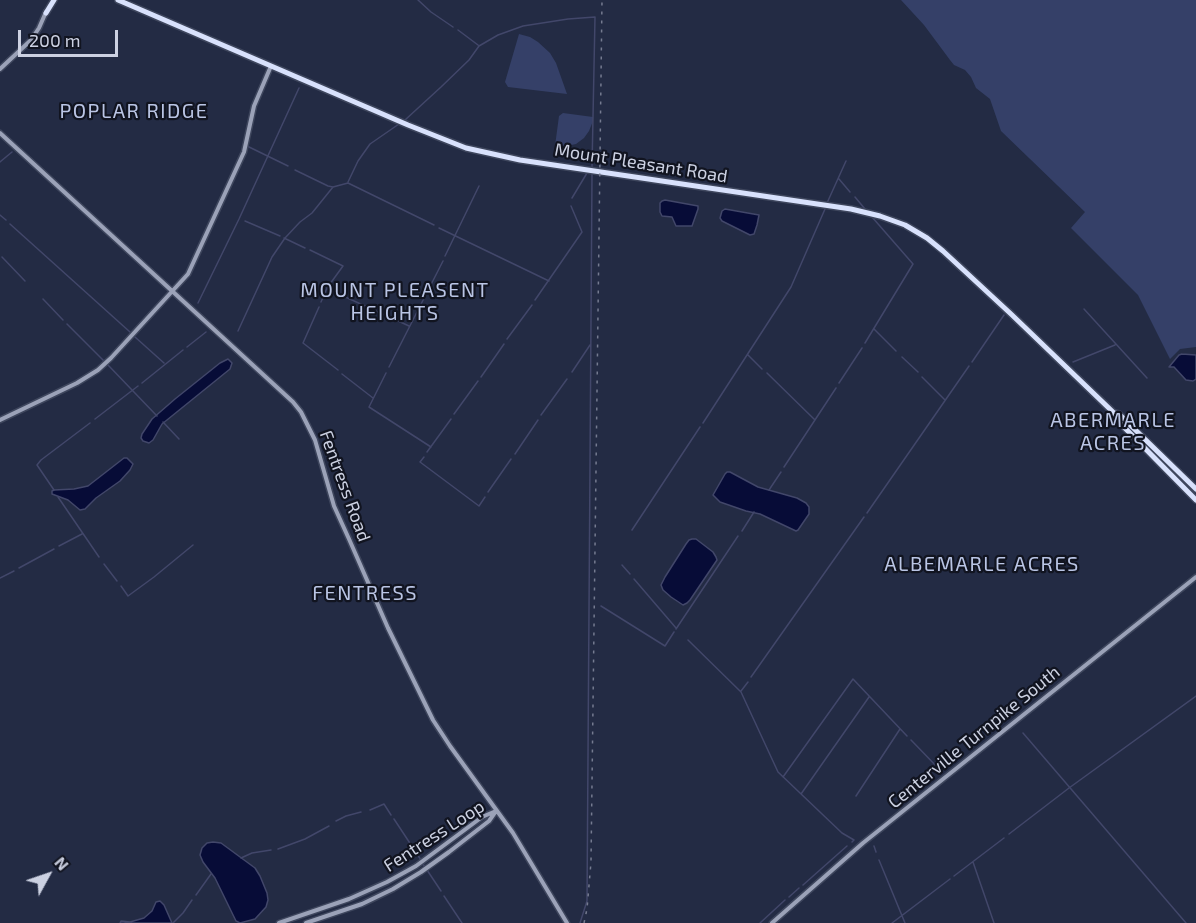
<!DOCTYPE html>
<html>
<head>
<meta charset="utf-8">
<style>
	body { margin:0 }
	#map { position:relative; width:1196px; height:923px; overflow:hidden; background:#232b44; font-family:"Exo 2",sans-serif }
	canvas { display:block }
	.north { position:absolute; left:18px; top:845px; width:60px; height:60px; -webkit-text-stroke:4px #111420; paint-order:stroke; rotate:50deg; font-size:16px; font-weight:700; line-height:24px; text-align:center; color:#ccd1e2 }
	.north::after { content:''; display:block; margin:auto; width:21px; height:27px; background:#ccd1e2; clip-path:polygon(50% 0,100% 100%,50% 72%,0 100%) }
	.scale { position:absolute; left:18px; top:30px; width:100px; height:27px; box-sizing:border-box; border:3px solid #ccd1e2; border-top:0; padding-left:8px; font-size:18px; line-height:21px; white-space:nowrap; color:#ccd1e2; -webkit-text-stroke:4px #111420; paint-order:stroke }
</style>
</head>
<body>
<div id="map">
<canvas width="1196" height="923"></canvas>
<div class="north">N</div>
<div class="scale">200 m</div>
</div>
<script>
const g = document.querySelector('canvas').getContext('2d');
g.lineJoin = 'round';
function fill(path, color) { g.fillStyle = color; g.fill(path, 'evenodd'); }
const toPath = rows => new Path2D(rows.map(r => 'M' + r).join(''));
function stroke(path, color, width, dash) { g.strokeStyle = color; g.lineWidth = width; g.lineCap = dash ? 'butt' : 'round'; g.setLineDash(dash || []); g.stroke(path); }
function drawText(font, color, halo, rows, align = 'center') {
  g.font = font + ' "Exo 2",sans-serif'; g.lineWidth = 4.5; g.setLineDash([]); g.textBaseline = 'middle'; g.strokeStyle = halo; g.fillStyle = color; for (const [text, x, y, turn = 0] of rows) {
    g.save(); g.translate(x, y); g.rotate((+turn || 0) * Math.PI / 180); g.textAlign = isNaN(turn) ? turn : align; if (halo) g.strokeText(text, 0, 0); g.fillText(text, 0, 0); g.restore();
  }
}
fill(toPath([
	[901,0,1196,0,1196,347,1180,349,1170,359,1138,295,1071,228,1085,212,1001,131,990,99,976,88,971,77,965,70,954,65,950,60,924,25],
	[519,34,530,37,538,42,550,53,556,63,567,94,508,87,505,82],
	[563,113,593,117,593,121,589,131,584,138,576,144,562,147,555,146,559,116]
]), '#354068');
const water = toPath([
	[665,200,698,206,698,209,692,226,676,226,672,217,662,216,660,212,660,203,662,201,665,200],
	[725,209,759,215,757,225,754,234,750,235,722,221,720,218,722,211,725,209],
	[1182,354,1196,355,1196,379,1193,381,1186,380,1174,367,1169,367,1179,355,1182,354],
	[228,359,232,363,230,369,162,424,153,440,149,443,143,441,141,438,142,434,152,419,175,399,220,363,228,359],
	[124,458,127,458,133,464,130,470,120,481,96,498,85,509,80,510,68,500,52,494,52,491,54,490,74,489,88,486,124,458],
	[727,472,730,472,758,487,797,498,806,503,809,507,809,514,798,530,796,531,760,514,746,511,720,502,713,495,725,474,727,472],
	[692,539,696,539,713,552,716,557,717,560,690,600,687,603,683,605,671,597,663,590,661,585,665,577,686,544,689,540,692,539],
	[213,842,221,843,255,868,260,876,267,893,268,900,266,907,255,919,240,923,236,921,215,878,203,862,200,855,202,848,207,843,213,842],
	[160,901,164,905,172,923,120,923,121,921,130,922,144,918,152,911,156,902,160,901]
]);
fill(water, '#070c37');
stroke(water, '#42476a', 1.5);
stroke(toPath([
	[418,0,431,12,453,27],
	[458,30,478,45],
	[405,120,441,87,469,60,479,46,498,35,523,26,568,19,595,17,592,167],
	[247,146,288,166],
	[0,162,12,152],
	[295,170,328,186,333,187,348,183,434,225],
	[839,179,850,192],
	[348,182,358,161,370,144,399,124],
	[855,197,865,209],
	[572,198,587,173],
	[827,203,846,161],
	[0,215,6,220],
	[245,221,280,236],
	[10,224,130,332],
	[439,228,549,281],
	[284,238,305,248],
	[310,250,343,266,327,288,321,302],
	[445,256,479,186],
	[2,257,25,281],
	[328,289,389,317],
	[43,299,63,320],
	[535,300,582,232,571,206],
	[198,303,239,219,299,88],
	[319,307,303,343,338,370],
	[1084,309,1147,378],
	[394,319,409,326],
	[67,324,104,361],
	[874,329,896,351],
	[238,331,272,257,285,238,300,222,312,213,333,187],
	[135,337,164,363],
	[507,339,532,305],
	[865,343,913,264,872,217],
	[187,347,206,332],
	[748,355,762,369],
	[902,357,918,372],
	[972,362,1004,315],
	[1073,362,1115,345],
	[108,365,157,416],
	[389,367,443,261],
	[572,372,590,345],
	[386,373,369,407,431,447],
	[767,373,815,420],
	[342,374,373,398],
	[481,377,504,344],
	[922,377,945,400],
	[142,383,183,350],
	[839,383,862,348],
	[454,414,478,381],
	[541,415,567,379],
	[95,419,138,386],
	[163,422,179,439],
	[703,423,791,287,825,209],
	[427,452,451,419],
	[515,454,538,420],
	[424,457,420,462,479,506,485,497],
	[784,467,836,388],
	[54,490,37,465,41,460,90,423],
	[769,490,781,472],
	[488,492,511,459],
	[58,497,99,557],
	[867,513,969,366],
	[632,530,700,427],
	[742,531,754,512],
	[59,546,82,534],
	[104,564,117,581],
	[622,565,630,574],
	[19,568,54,549],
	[0,578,14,571],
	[634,579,676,628],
	[121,586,128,596,154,577,193,545],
	[601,606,665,646,674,632],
	[676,629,738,536],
	[688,640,741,692,778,772,842,833,854,840,852,842],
	[751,677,864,517],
	[741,691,748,682],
	[1023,733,1186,923],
	[911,740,941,771],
	[783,777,853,679,907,736],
	[801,794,869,697],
	[856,796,900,729],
	[370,810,384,804,391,815],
	[394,819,421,860],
	[336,821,346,816,361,812],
	[1009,834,1069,788,1196,696],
	[874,846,876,852],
	[278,849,305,839,329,826],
	[241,858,252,853,271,850],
	[879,860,905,923],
	[973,862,994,923],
	[423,864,425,867],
	[427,870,441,891],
	[954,876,1004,838],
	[803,885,847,846],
	[196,895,211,874],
	[444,896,462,923],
	[789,897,799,888],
	[173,923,183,913,192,900],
	[580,923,587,901,592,174],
	[760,923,785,900],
	[892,923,950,879]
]), '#42476a', 1.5);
const secondary = toPath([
	[0,69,31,40,39,28,46,12],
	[0,133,293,402,301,412,315,440,334,506,349,539,388,628,433,720,450,746,513,833,567,923],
	[0,420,77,383,98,370,111,358,188,274,244,152,254,106,271,66],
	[279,923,349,899,387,882,416,866,482,817,496,811],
	[306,923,362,904,393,889,421,872,449,852,489,821,496,811],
	[772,923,863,843,1196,577]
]);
const highway = toPath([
	[118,0,408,125,466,148,520,160,851,209,880,216,905,225,927,238,943,251,1011,314,1114,413,1115,418,1196,500],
	[46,13,54,0],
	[1114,413,1119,414,1196,489]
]);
stroke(secondary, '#3e465d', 7);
stroke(highway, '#3e465d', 8);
stroke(secondary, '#9ba2b8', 4);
stroke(highway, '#d8e1fc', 5);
stroke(toPath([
	[584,923,587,909,591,862,602,0]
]), '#757b90', 1.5, [3, 6]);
drawText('18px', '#ccd1e2', '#111420', [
	["Mount Pleasant Road",641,163,9],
	["Fentress Road",345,486,70],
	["Centerville Turnpike South",974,737,-39],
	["Fentress Loop",434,836,-33]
]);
g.letterSpacing = '1.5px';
drawText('20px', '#bac5e5', '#111420', [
	["POPLAR RIDGE",134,111],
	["MOUNT PLEASENT",395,290],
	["HEIGHTS",395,313],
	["ABERMARLE",1113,420],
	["ACRES",1113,443],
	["ALBEMARLE ACRES",982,564],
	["FENTRESS",365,593]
]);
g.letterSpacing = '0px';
</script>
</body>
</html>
